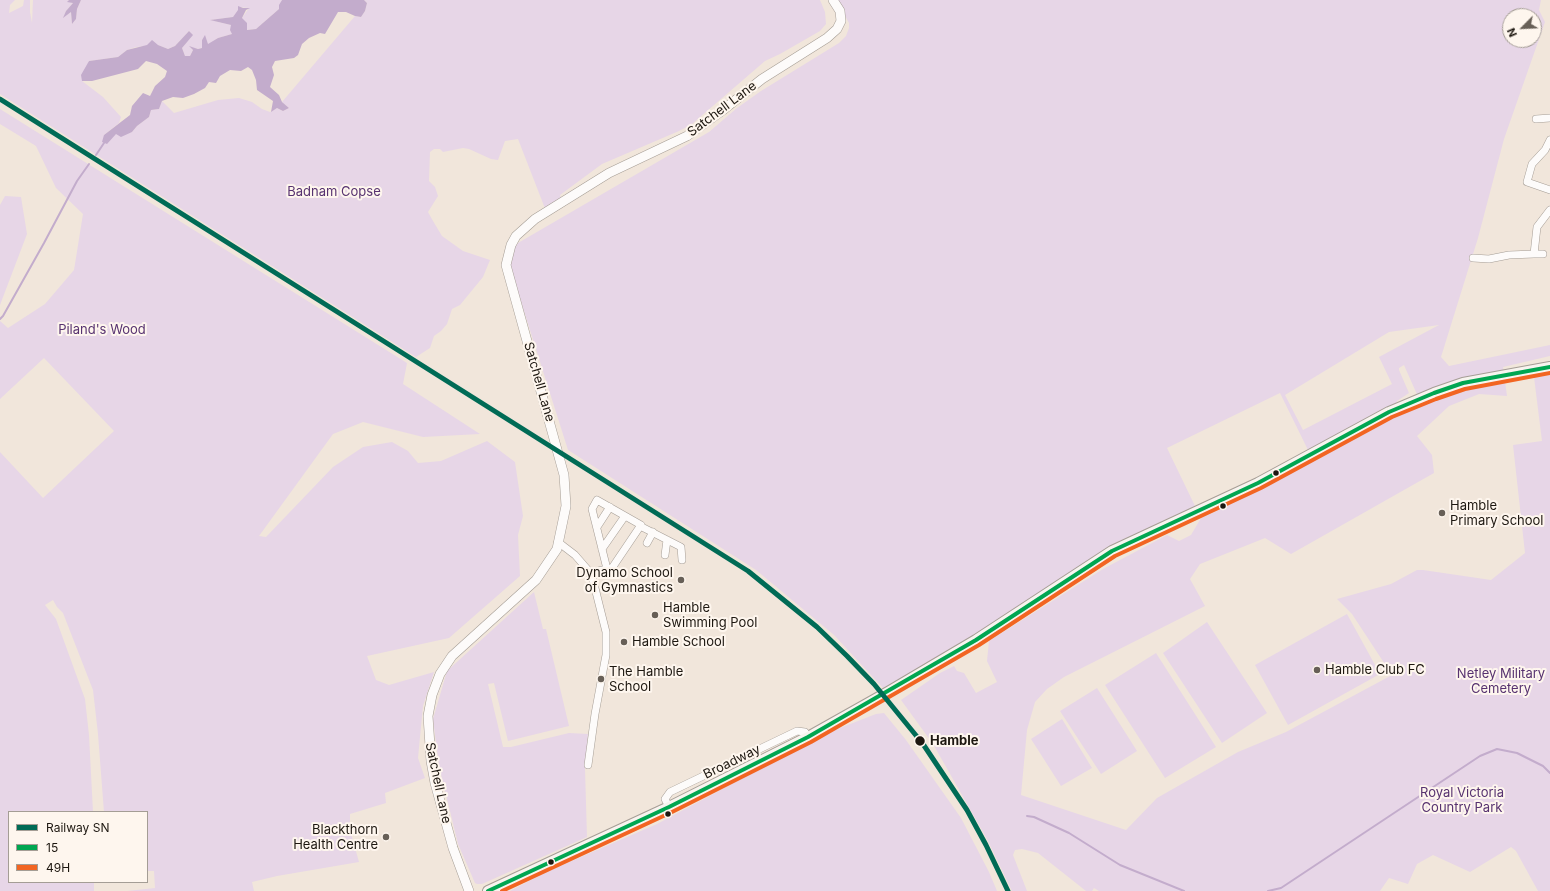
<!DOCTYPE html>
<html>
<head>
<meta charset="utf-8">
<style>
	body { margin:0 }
	#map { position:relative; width:1550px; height:891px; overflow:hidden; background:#f1e6db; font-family:Inter,sans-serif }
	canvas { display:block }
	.legend { position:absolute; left:8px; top:811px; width:140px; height:72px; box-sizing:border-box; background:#fef6ee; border:1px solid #a49d95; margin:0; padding:5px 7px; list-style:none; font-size:12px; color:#1d1710 }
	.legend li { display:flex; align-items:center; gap:8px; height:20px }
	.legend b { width:20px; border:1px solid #a49d95 }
	.north { position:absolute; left:1502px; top:8px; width:40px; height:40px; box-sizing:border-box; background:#fef6ee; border:1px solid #a49d95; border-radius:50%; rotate:246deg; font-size:11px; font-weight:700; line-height:16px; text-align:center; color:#1d1710 }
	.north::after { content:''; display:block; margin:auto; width:14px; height:18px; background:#675f57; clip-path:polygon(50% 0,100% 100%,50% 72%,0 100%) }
</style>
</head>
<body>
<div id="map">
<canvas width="1550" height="891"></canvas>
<ul class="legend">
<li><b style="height:5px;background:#006b56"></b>Railway SN</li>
<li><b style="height:5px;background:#00a651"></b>15</li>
<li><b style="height:5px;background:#f26522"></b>49H</li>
</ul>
<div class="north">N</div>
</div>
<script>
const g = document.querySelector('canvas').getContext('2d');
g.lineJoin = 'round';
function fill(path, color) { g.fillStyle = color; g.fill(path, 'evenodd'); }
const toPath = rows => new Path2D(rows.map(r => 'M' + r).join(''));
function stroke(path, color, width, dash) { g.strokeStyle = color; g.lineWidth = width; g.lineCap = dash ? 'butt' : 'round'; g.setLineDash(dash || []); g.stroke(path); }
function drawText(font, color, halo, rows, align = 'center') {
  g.font = font + ' Inter,sans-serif'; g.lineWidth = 4; g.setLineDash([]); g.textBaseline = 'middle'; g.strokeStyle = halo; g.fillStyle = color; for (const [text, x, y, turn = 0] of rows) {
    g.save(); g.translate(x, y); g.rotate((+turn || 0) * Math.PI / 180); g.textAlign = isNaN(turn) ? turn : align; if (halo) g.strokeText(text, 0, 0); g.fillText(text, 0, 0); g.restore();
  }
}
fill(toPath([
	[0,0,15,0,10,5,9,13,23,6,24,0,30,0,30,12,32,23,33,0,69,0,68,1,73,3,66,11,64,17,71,12,72,24,76,19,77,9,81,0,282,0,279,9,256,29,246,30,242,18,249,8,238,7,239,10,233,17,211,20,231,25,232,34,218,38,208,45,205,36,202,40,202,48,198,49,190,47,193,50,190,56,185,56,182,48,192,35,189,31,175,46,168,49,158,45,136,47,127,50,118,57,89,61,82,81,103,97,121,117,119,123,104,135,132,132,137,126,149,117,151,110,159,109,162,101,174,113,218,100,239,98,252,102,262,109,270,112,277,108,283,111,289,108,282,102,355,16,361,17,365,11,367,3,364,0,820,0,825,12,826,24,820,31,780,54,765,61,692,124,679,131,602,164,560,195,562,204,546,211,518,139,505,141,498,160,491,159,469,149,463,148,443,152,440,149,434,149,430,152,429,181,435,187,438,196,428,212,433,221,442,236,463,251,490,260,483,277,460,305,452,309,447,324,441,331,434,336,430,348,416,357,0,94],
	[836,0,1541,0,1539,10,1545,22,1504,139,1478,238,1441,357,1449,366,1550,345,1550,356,1503,367,1507,396,1479,394,1449,406,1417,436,1432,455,1434,473,1291,554,1265,538,1200,564,1190,579,1205,606,1064,677,1047,689,1035,702,1027,730,1021,795,1126,830,1157,798,1238,752,1286,732,1392,675,1352,614,1337,599,1391,584,1417,570,1423,570,1491,580,1525,553,1513,445,1542,441,1534,377,1550,375,1550,891,1538,891,1516,851,1511,847,1470,872,1433,855,1417,864,1408,884,1389,878,1380,891,1099,891,1094,888,1092,891,1086,891,1038,853,1022,849,1015,850,1013,855,1027,891,1012,891,987,839,933,744,901,700,940,673,954,666,957,671,964,673,976,693,997,682,987,661,989,641,1103,569,1167,535,1179,541,1191,535,1201,518,1217,511,1308,450,1280,393,1167,448,1195,506,1156,524,1101,556,955,647,910,673,898,682,894,682,883,688,834,635,756,570,568,450,509,264,512,251,518,243,709,132,737,108,761,91,839,43,846,36,849,28,849,23],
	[1510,16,1534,16,1534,40,1510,40],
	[1439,325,1379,357,1392,384,1303,430,1285,395,1389,332],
	[1404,365,1419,399,1395,407,1397,401,1409,393,1399,370,1399,368],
	[0,109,407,363,403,384,480,434,423,437,363,422,333,434,259,536,266,537,333,467,363,447,392,442,408,451,418,463,441,461,487,441,515,462,523,516,518,535,520,576,449,638,367,656,376,680,389,685,434,672,423,706,418,758,425,778,385,793,386,803,350,814,350,830,359,862,277,876,252,882,254,891,127,891,155,888,154,871,147,871,147,812,104,812,98,734,93,690,63,613,57,607,53,600,45,605,56,619,85,699,89,735,93,812,9,812,9,882,94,882,94,891,0,891,0,452,43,498,114,431,44,358,0,399,0,321,8,328,45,304,74,270,83,214,56,188,36,146,0,124],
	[5,196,21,197,27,234,0,305,0,205],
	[534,592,543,629,546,629,569,726,508,741,494,683,488,684,503,747,511,747,569,733,588,734,585,769,587,837,482,884,477,884,475,883,458,844,439,766,433,719,447,671],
	[1347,614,1380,674,1288,725,1255,665],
	[1207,622,1267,713,1222,743,1163,653],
	[1156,653,1216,747,1165,778,1105,685],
	[1097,688,1137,751,1101,774,1060,711],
	[884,713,906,740,961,818,989,872,997,891,510,891,544,873,657,824,827,733,876,714],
	[1062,719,1092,768,1061,786,1031,739]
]), '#e7d6e7');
fill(toPath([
	[69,0,81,0,77,9,76,19,72,24,71,12,63,18,66,11,73,3,67,2],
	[282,0,364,0,367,3,365,11,361,17,355,16,346,12,338,12,325,34,320,33,309,38,302,44,298,55,294,58,275,61,272,67,274,75,270,87,279,95,282,102,289,108,283,111,277,108,271,112,273,101,257,90,256,80,252,70,248,67,241,71,230,70,220,76,216,83,209,82,205,88,194,94,183,98,173,97,162,101,159,109,151,110,149,117,137,126,132,132,121,137,116,134,107,144,102,142,104,135,130,115,132,106,143,93,150,96,155,86,165,77,167,71,157,64,146,61,138,69,92,81,82,81,81,75,89,61,118,57,127,50,147,45,152,40,158,45,168,49,175,46,189,31,193,35,182,48,185,56,190,56,193,50,189,46,198,49,202,48,202,40,205,35,208,44,218,38,232,34,230,30,231,25,210,20,233,17,238,10,238,6,243,8,250,8,246,10,242,18,247,23,247,30,256,29,279,9,279,5]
]), '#c3accc');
stroke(toPath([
	[96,155,104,143],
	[0,319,3,316,44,243,77,181,89,164],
	[1027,816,1034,817,1069,833,1120,865,1184,891],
	[1268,891,1281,888,1480,756,1497,749,1517,753,1543,766,1550,773]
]), '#c3accc', 2);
const minor = toPath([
	[1536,119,1550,118],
	[1550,140,1545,150,1532,164,1527,182,1550,190],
	[1534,254,1543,254],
	[1473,258,1489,259,1509,255,1534,254,1537,227,1550,210],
	[640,526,681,547,682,560],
	[597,527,610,507],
	[558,542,575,555,588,570,593,580,606,632,606,655,595,714,588,765],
	[647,543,653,532],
	[602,549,625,516],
	[665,555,667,540],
	[589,573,612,568,641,525,597,500,592,509,607,569],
	[669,807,665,799,670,792,797,731,805,732,808,737]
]);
const tertiary = toPath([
	[469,891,453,848,435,783,431,761,428,716,432,695,440,674,452,656,536,580,557,549,566,506,564,475,506,265,511,245,516,236,535,219,609,173,687,136,723,110,762,79,827,38,837,29,841,21,840,11,833,0]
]);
const secondary = toPath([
	[488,891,669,807,808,737,888,692,976,640,1112,551,1258,483,1389,412,1434,393,1463,383,1550,367]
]);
stroke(minor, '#a59d95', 8);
stroke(tertiary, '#a59d95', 10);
stroke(secondary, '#a59d95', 12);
stroke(minor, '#fdfbfa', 7);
stroke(tertiary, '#fdfbfa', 9);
stroke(secondary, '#f8f4ef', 10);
stroke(toPath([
	[488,891,669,807,808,737,976,640,1112,551,1258,483,1389,412,1434,393,1463,383,1550,367]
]), '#00a651', 4);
stroke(toPath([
	[502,891,672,812,811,742,979,645,1115,556,1261,488,1392,417,1436,399,1465,389,1550,373]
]), '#f26522', 4);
stroke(toPath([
	[0,99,748,571,817,627,847,656,874,684,923,744,967,810,986,845,1008,891]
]), '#006b56', 5);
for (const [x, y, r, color] of [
	[1276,473,3.5,"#1d1710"],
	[1223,506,3.5,"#1d1710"],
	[1442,513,4,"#675f57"],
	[681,580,4,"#675f57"],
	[655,615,4,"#675f57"],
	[624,642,4,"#675f57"],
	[1317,670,4,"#675f57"],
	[601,679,4,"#675f57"],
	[920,741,5.5,"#1d1710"],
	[668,814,3.5,"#1d1710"],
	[386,837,4,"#675f57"],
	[551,862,3.5,"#1d1710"]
]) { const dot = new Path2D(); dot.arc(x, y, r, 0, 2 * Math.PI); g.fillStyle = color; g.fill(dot); stroke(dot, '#fef6ee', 1.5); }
drawText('13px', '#1d1710', '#fef6ee', [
	["Satchell Lane",722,109,-37],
	["Satchell Lane",539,382,74],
	["Broadway",732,762,-26],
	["Satchell Lane",438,783,78]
]);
drawText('13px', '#573270', '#fef6ee', [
	["Badnam Copse",334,192],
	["Piland's Wood",102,330],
	["Netley Military",1501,674],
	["Cemetery",1501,689],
	["Royal Victoria",1462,793],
	["Country Park",1462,808]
]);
drawText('13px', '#1d1710', '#fef6ee', [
	["Hamble",1450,506],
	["Primary School",1450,521],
	["Dynamo School",673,573,"right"],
	["of Gymnastics",673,588,"right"],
	["Hamble",663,608],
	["Swimming Pool",663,623],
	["Hamble School",632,642],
	["Hamble Club FC",1325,670],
	["The Hamble",609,672],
	["School",609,687],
	["Blackthorn",378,830,"right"],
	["Health Centre",378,845,"right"]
], 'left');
drawText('bold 13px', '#1d1710', '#fef6ee', [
	["Hamble",930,741]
], 'left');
</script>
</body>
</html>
